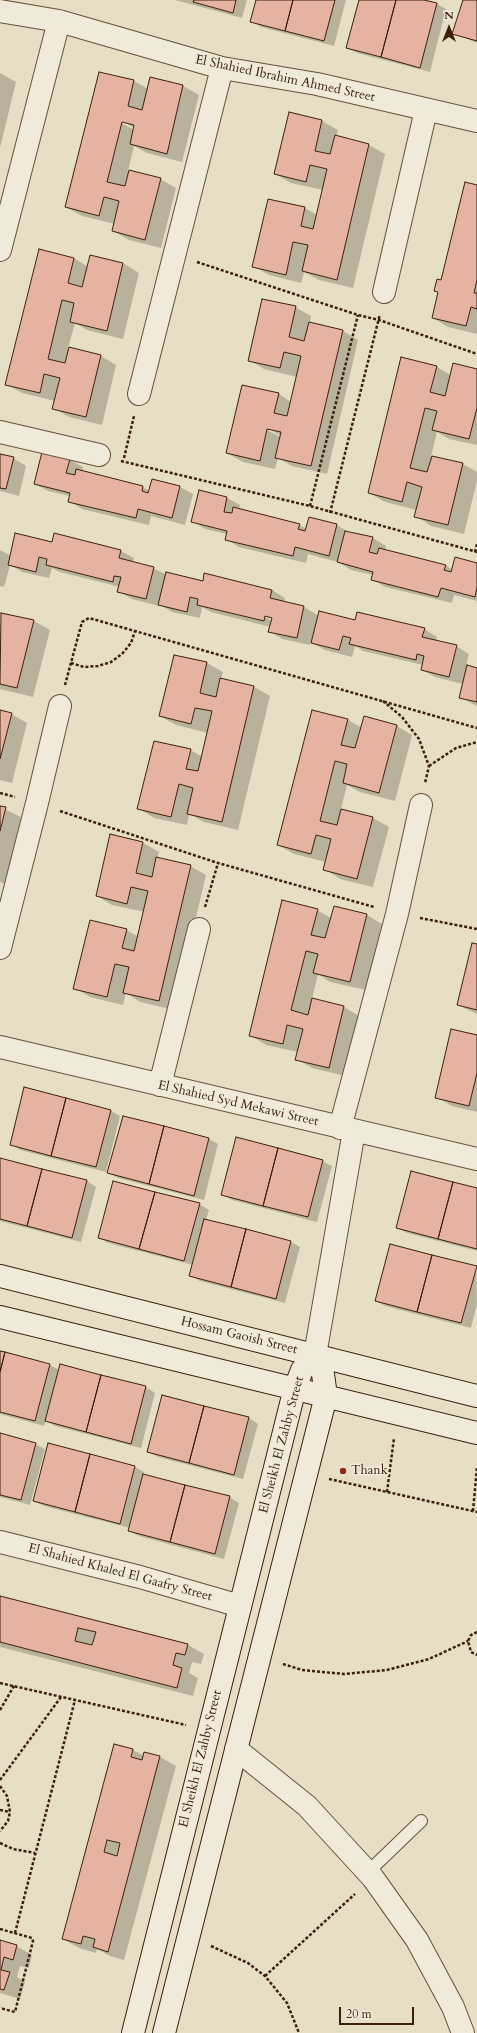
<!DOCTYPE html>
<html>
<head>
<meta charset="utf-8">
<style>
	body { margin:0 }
	#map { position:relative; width:477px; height:2033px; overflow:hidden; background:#e7dfc5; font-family:Cardo,serif }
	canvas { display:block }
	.north { position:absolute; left:429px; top:8px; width:40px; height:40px; -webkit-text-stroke:3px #efead9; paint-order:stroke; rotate:0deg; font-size:11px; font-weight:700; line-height:16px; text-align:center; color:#3b200b }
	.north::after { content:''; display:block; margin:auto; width:14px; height:18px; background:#3b200b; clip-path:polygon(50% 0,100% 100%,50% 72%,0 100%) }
	.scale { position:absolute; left:339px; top:2007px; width:75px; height:18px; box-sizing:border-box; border:2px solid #3b200b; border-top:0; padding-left:5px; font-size:12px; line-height:14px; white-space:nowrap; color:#3b200b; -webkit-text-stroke:3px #efead9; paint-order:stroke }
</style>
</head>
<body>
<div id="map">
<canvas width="477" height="2033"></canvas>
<div class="north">N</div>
<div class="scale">20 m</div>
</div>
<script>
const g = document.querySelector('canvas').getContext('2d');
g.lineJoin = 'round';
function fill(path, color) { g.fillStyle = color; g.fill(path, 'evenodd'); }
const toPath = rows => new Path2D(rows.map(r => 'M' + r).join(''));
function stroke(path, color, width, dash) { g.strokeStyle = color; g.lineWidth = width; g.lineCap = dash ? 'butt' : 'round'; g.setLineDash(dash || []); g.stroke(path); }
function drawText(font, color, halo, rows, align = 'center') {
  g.font = font + ' Cardo,serif'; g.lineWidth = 3; g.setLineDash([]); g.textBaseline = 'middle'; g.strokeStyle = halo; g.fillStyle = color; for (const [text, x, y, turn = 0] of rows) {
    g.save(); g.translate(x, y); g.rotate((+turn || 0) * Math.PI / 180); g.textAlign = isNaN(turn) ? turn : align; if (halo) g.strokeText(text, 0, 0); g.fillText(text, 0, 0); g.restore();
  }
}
fill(toPath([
	[175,0,247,0,242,18],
	[257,0,346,0,334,46,261,27,252,21],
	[360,0,421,0,437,4,446,9,430,72,357,53,347,48],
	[464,0,477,0,477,43,453,33],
	[0,73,16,82,0,148],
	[151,78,183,86,199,95,182,162,147,153,134,146,128,171,160,179,176,188,161,248,129,240,113,231,115,224,82,216,66,207,134,81,148,89],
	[119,119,134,128,134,130,118,121],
	[289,114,322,121,338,130,336,137,369,145,385,154,353,288,319,280,304,272,301,283,269,275,253,266,269,200,305,208,317,215,323,190,291,183,275,174],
	[477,186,477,334,448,327,433,318,439,293,435,290,442,281],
	[91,256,123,263,139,273,123,339,87,330,75,323,68,348,101,356,116,365,102,425,69,417,53,408,55,401,22,393,6,384,74,258,88,267],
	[295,307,311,316,310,323,343,331,358,340,327,474,292,466,278,458,275,469,243,462,227,453,243,386,279,394,291,402,297,377,264,369,249,360],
	[263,425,281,436,280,437,262,427],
	[437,367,451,375,477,370,477,445,449,439,437,432,431,457,463,464,477,472,477,481,464,534,431,526,416,516,417,510,385,502,369,493],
	[0,455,13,458,26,466,19,496,0,491],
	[70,460,83,467,82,472,142,487,150,491,180,487,193,494,185,525,151,516,149,525,82,509,69,501,70,496,48,491,35,484],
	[200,491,227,498,240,505,239,510,299,525,307,529,310,518,337,525,350,533,373,538,386,546,385,551,445,565,453,570,477,564,477,601,454,595,452,603,385,587,372,579,373,575,351,570,338,562,308,554,306,563,239,547,226,539,227,534,205,529,192,521],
	[54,534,121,551,134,558,133,563,153,568,167,575,203,582,272,590,285,598,284,602,304,607,319,616,424,629,437,637,436,641,456,646,469,654,466,666,477,669,477,706,460,697,463,684,435,677,422,670,423,665,363,651,355,646,352,657,325,650,310,642,310,645,282,639,269,631,271,627,211,612,202,607,200,618,172,612,159,604,159,606,132,599,118,591,120,587,60,572,52,568,49,578,22,572,10,565,4,587,0,586,0,550,11,556,52,543],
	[261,612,272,619,272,621,260,614],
	[2,614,34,621,50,630,33,697,0,689],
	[175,656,207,663,223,672,221,679,254,687,270,696,238,830,204,822,189,814,187,825,154,818,138,808,190,750,203,757,208,733,176,725,160,716],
	[0,711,11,714,27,723,12,783,0,780],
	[313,711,348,720,362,728,397,726,412,735,395,801,360,792,347,785,341,809,373,818,389,827,373,887,340,879,325,869,326,862,294,854,278,845],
	[0,807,21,817,5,884,0,882],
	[111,835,143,843,159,852,157,859,190,866,206,875,174,1010,140,1002,126,993,123,1005,90,997,75,988,126,930,139,937,145,912,112,905,97,896],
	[317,910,331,918,367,915,382,924,366,990,330,982,318,974,312,999,344,1007,359,1016,345,1076,312,1068,297,1059,298,1052,266,1045,250,1035],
	[477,945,477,1014,458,1005],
	[477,1036,477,1112,452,1106,436,1097],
	[111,1111,120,1116,106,1172,20,1150,11,1144],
	[123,1117,209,1139,218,1144,204,1200,118,1178,109,1173],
	[1,1159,87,1181,96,1187,81,1242,0,1221],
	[322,1161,332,1166,317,1222,232,1200,222,1194],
	[477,1189,477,1251,407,1233,397,1228],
	[199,1204,209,1210,206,1220,291,1242,300,1247,285,1303,200,1281,191,1276,193,1265,108,1243,99,1238],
	[476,1267,477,1304,471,1328,385,1306,376,1301],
	[0,1352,50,1365,59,1370,60,1365,146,1387,155,1393,141,1448,55,1426,46,1421,44,1426,0,1414],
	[249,1418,258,1424,243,1479,158,1457,148,1452],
	[0,1434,35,1444,45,1449,30,1505,0,1497],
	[135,1467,144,1472,143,1475,229,1497,239,1503,224,1559,139,1536,129,1531,130,1528,44,1506,34,1501],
	[0,1597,188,1645,204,1654,201,1664,192,1662,189,1673,198,1678,193,1696,0,1647],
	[115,1745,133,1750,144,1756,160,1757,176,1766,124,1960,110,1956,97,1949,96,1953,79,1948,63,1939],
	[0,1941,16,1946,32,1955,29,1968,20,1966,17,1977,25,1982,20,1999,0,1993]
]), '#0003');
const building = toPath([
	[194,0,236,0,233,13,193,2,194,0],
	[256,0,293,0,285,31,250,22,256,0],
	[293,0,335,0,324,41,285,31,293,0],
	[359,0,396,0,381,57,346,48,359,0],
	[396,0,424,0,437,3,420,68,381,57,396,0],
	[463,0,477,0,477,41,452,34,463,0],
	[99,72,134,80,128,106,142,110,150,77,183,85,167,154,130,144,134,125,122,122,107,182,125,186,129,170,161,178,145,240,112,231,119,201,104,197,99,216,65,207,99,72],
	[289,112,322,120,315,151,330,154,335,135,369,144,337,280,302,271,308,245,293,242,286,275,252,267,268,199,305,207,301,226,313,229,327,169,310,165,306,182,274,174,289,112],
	[465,182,477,185,477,280,474,293,477,293,477,309,471,307,466,326,432,318,438,292,434,291,437,279,441,280,465,182],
	[39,249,74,258,68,283,82,287,90,255,123,263,107,331,70,322,74,303,62,300,48,359,65,363,69,347,101,355,86,417,52,409,60,378,44,374,40,393,5,385,39,249],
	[262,299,296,306,289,337,304,341,309,322,343,330,311,466,275,458,281,432,267,429,260,461,226,453,242,385,279,393,274,413,287,416,301,356,284,352,280,368,248,361,262,299],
	[401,357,437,366,430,392,445,396,453,363,477,369,477,408,469,439,432,430,437,411,425,408,410,468,427,472,432,456,463,463,448,525,414,517,422,487,407,482,402,502,368,493,401,357],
	[42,452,70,459,66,473,75,475,76,469,143,486,142,491,148,493,152,479,180,486,172,518,138,509,136,518,68,502,70,493,34,484,42,452],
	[0,454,14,457,6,489,0,488,0,454],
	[199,490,227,497,224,512,232,513,233,507,300,524,298,529,305,531,309,517,337,524,329,556,295,547,293,556,225,540,227,531,191,522,199,490],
	[345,531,373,537,369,552,377,554,379,548,446,565,444,570,451,572,455,557,477,563,477,587,475,597,441,588,438,597,371,580,373,572,337,562,345,531],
	[15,533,52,542,54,533,121,550,119,558,154,567,146,599,117,592,121,577,114,576,113,582,46,565,47,559,39,557,36,572,8,565,15,533],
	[166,572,203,581,204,573,272,590,270,598,304,606,297,638,268,632,272,618,265,616,264,621,197,605,198,599,190,597,187,612,158,605,166,572],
	[319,611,355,620,357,612,425,628,422,637,457,645,449,677,421,670,424,656,417,654,416,660,349,644,351,638,343,636,339,650,311,643,319,611],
	[1,613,34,620,17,688,0,684,1,613],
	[174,655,207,662,200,693,216,697,220,678,254,686,222,822,187,814,193,788,179,784,171,817,137,809,154,741,191,749,186,769,198,771,212,711,195,708,191,724,159,716,174,655],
	[467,665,477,668,477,702,459,698,467,665],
	[0,710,12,713,0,759,0,710],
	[312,710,348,719,341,745,355,748,364,716,397,725,379,793,343,783,347,764,335,761,320,821,337,825,341,809,373,817,357,879,323,870,331,839,316,835,311,854,277,845,312,710],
	[0,806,6,807,0,831,0,806],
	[110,834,143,842,136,873,152,877,156,857,191,865,159,1001,123,993,129,967,115,964,107,997,73,989,90,920,127,929,122,948,134,951,148,891,131,887,127,904,96,896,110,834],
	[282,900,318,909,311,935,325,938,334,906,367,914,350,982,313,973,318,954,306,951,291,1010,308,1015,312,998,344,1006,329,1068,295,1060,303,1029,287,1025,283,1044,249,1036,282,900],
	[472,943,477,944,477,1010,457,1005,472,943],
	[451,1029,477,1035,477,1073,469,1106,435,1098,451,1029],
	[24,1087,66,1098,51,1156,10,1145,24,1087],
	[66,1098,111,1110,96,1167,51,1156,66,1098],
	[123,1116,164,1126,149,1184,107,1173,123,1116],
	[164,1126,209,1138,194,1196,149,1184,164,1126],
	[236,1137,278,1148,263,1206,221,1195,236,1137],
	[278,1148,323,1160,308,1217,263,1206,278,1148],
	[0,1158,42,1169,27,1226,0,1219,0,1158],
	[42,1169,87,1180,72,1238,27,1226,42,1169],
	[411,1171,453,1182,438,1239,396,1228,411,1171],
	[113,1181,155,1192,139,1249,98,1238,113,1181],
	[453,1182,477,1188,477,1249,438,1239,453,1182],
	[155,1192,200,1203,184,1261,139,1249,155,1192],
	[204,1219,246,1229,231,1287,189,1276,204,1219],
	[246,1229,291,1241,276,1299,231,1287,246,1229],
	[390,1244,432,1255,417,1312,375,1301,390,1244],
	[432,1255,477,1266,461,1323,417,1312,432,1255],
	[0,1351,5,1352,0,1372,0,1351],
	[5,1352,50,1364,35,1421,0,1412,0,1372,5,1352],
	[60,1364,101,1375,86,1432,45,1421,60,1364],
	[101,1375,146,1386,131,1444,86,1432,101,1375],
	[162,1395,204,1406,189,1463,147,1452,162,1395],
	[204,1406,249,1417,234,1475,189,1463,204,1406],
	[0,1433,36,1443,21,1500,0,1495,0,1433],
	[48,1443,90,1454,75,1512,33,1501,48,1443],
	[90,1454,135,1466,120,1524,75,1512,90,1454],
	[143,1474,185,1485,170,1542,128,1531,143,1474],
	[185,1485,230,1496,215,1554,170,1542,185,1485],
	[0,1596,188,1644,185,1655,176,1653,173,1665,182,1668,177,1688,0,1642,0,1596],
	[78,1628,96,1632,92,1645,75,1641,78,1628],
	[114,1744,133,1749,131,1757,142,1760,144,1752,160,1756,108,1952,93,1947,95,1939,83,1936,81,1944,62,1939,114,1744],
	[107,1840,120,1843,117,1856,104,1852,107,1840],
	[0,1940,17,1945,13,1960,4,1957,1,1970,10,1972,4,1990,0,1989,0,1940]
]);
fill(building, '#e6b2a2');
stroke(building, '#3b200b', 1);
const lane = toPath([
	[368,1872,421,1821]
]);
const street = toPath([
	[0,11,59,21,222,68,317,84,477,121],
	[0,250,59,21],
	[384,292,426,110],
	[139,394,222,68],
	[0,432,99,455],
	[0,948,37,803,60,706],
	[0,1047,477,1159],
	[160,1085,199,929],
	[340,1128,397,914,421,805],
	[315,1355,354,1131],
	[0,1542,140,1577,240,1606],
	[236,1749,307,1806,373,1878,417,1940,453,2007,463,2033]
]);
const secondary = toPath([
	[0,1276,477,1396],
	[0,1317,477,1433],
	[133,2033,295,1388,302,1370,315,1355,323,1374,326,1396,164,2033]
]);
stroke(lane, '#66503a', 14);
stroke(street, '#66503a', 24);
stroke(secondary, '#3b200b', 24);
stroke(toPath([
	[197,262,358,315,379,320,477,354],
	[124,458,134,416],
	[121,461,310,506,477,552],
	[310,506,358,315],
	[330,513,380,314],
	[475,552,477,544],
	[71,663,84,667,98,666,111,662,122,654,131,643,135,631],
	[65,685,82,622,89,618,477,728],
	[383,701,402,717,419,739,429,766,425,783],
	[429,766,456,748,477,742],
	[0,793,15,797],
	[60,811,218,863,374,907],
	[205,907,218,863],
	[420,918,477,929],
	[329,1479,477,1512],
	[387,1492,394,1438],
	[473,1511,477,1467],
	[477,1632,471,1635,468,1641,471,1652,477,1655],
	[283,1664,302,1670,344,1674,387,1670,429,1659,468,1641],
	[0,1683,186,1725],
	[0,1710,14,1686],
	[0,1780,61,1697],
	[0,1786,7,1796,10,1812,8,1821,0,1831],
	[0,1810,10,1812],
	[0,1843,13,1849,35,1853],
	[0,1929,32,1938,33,1941,15,2012,0,2008],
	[15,1933,75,1700],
	[211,1946,248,1963,265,1976,287,2003,299,2033],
	[265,1976,355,1894]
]), '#3b200b', 2.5, [3, 2]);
stroke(lane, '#efead9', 12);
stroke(street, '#efead9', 22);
stroke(secondary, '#efead9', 22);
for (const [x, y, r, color] of [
	[343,1471,4,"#8f2418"]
]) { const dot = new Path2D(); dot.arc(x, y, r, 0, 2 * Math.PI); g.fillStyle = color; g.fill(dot); stroke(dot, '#efead9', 1.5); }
drawText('13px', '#3b200b', '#efead9', [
	["El Shahied Ibrahim Ahmed Street",285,79,12],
	["El Shahied Syd Mekawi Street",238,1104,13],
	["Hossam Gaoish Street",239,1336,14],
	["El Sheikh El Zahby Street",282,1445,-75],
	["El Shahied Khaled El Gaafry Street",120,1573,15],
	["El Sheikh El Zahby Street",201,1759,-76]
]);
drawText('13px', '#3b200b', '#efead9', [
	["Thank",351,1471]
], 'left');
</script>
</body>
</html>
